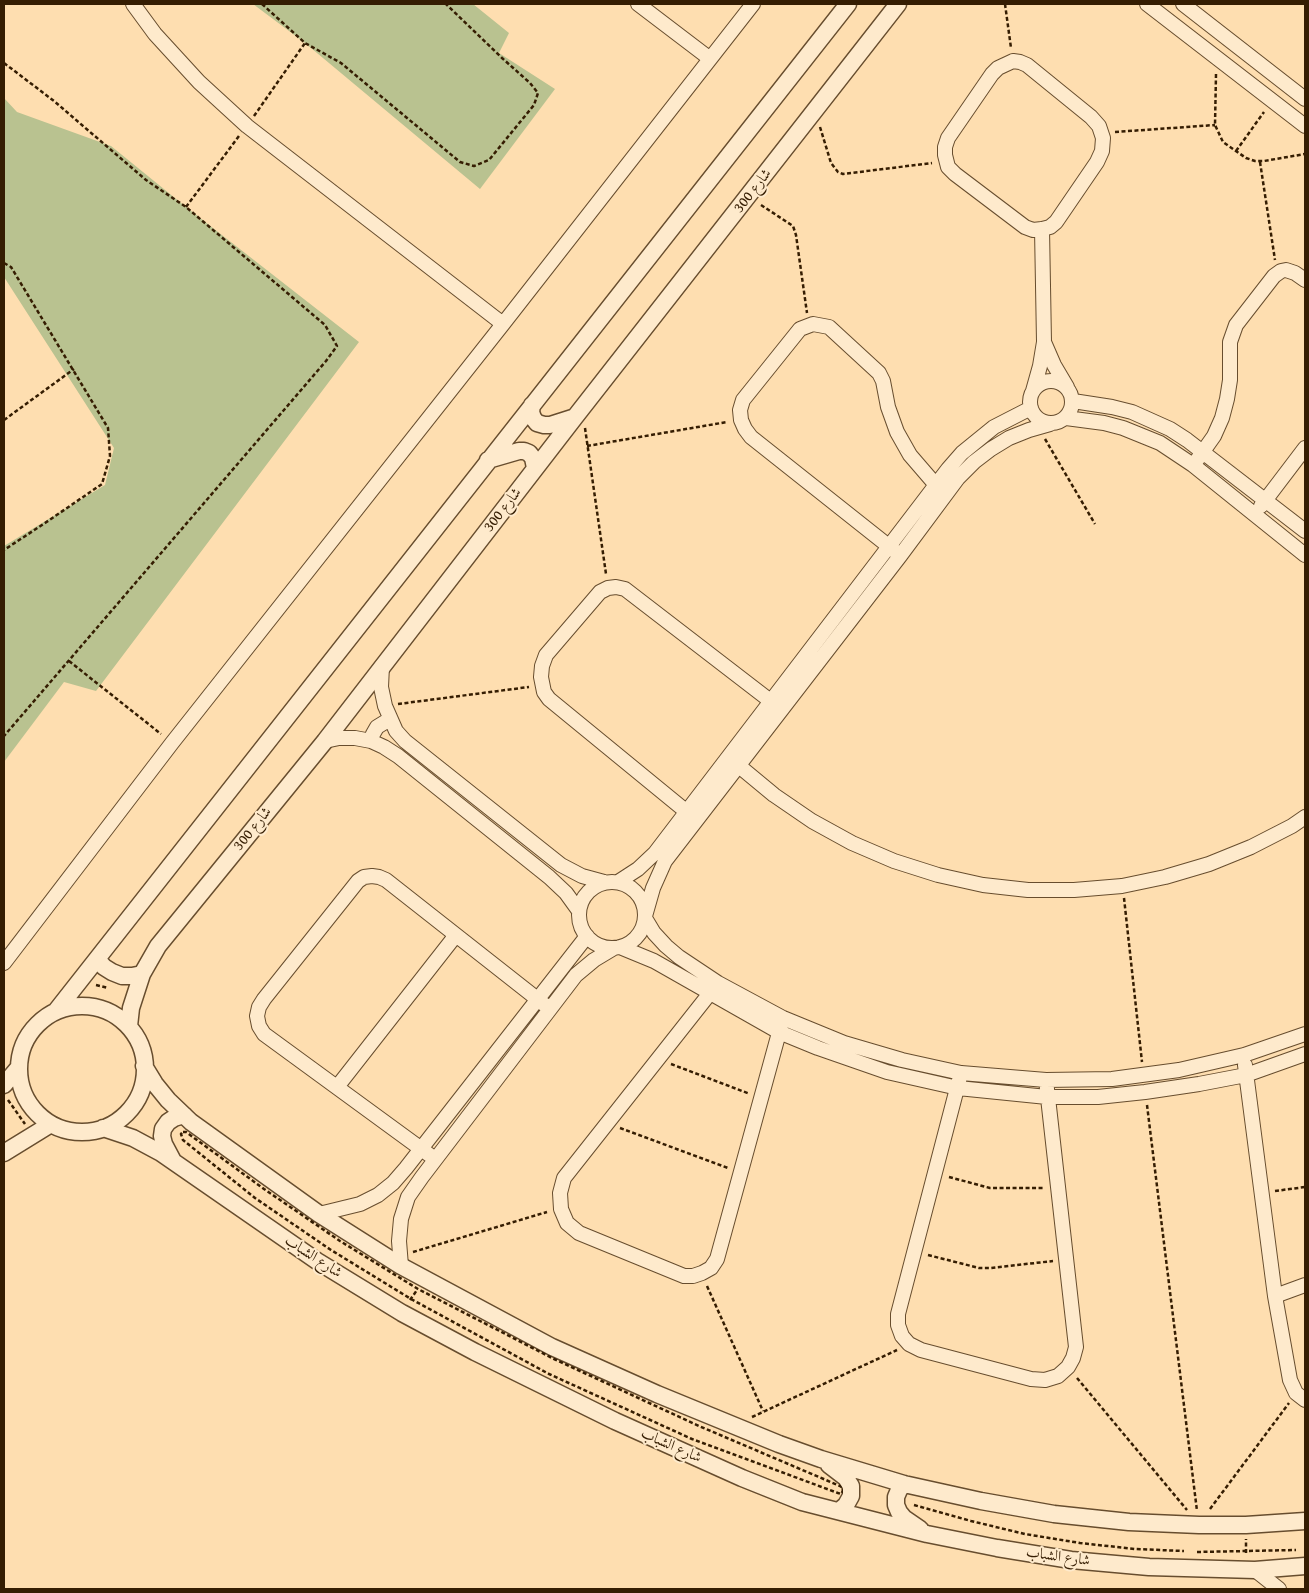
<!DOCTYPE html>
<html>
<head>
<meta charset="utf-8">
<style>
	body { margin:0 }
	#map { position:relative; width:1309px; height:1593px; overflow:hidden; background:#fedeb0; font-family:"Gentium Book Plus",serif }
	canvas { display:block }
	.frame { position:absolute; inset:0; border:5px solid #351d02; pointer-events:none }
</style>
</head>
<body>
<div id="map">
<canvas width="1309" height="1593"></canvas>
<div class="frame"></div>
</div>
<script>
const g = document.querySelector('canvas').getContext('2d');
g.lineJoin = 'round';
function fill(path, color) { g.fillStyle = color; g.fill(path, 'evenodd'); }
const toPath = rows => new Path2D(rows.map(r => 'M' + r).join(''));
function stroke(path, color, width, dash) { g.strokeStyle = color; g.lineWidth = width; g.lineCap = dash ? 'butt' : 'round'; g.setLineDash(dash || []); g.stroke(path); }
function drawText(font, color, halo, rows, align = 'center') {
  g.font = font + ' "Gentium Book Plus",Amiri,serif'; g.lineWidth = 4; g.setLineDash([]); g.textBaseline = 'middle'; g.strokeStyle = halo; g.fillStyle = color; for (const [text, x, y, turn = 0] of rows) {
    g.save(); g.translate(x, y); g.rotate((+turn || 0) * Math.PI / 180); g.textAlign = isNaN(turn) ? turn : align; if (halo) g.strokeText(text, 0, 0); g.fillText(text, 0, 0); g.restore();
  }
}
fill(toPath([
	[253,4,473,4,509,33,499,53,555,89,480,189,305,43],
	[4,98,17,112,111,146,186,207,359,342,96,691,64,682,4,762,4,546,105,485,114,448,4,277]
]), '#b9c290');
const minor = toPath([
	[133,4,155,34,199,82,247,126,503,324],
	[638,4,709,58],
	[1147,4,1305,126],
	[1183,4,1305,99],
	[1013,61,1020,62,1027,65,1091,117,1099,126,1103,138,1102,151,1097,162,1056,222,1050,227,1042,229,1033,230,1025,227,955,174,948,167,945,155,945,147,948,138,992,74,998,68,1013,61],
	[1044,342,1054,365,1067,387],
	'1030 402a21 21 0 1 1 42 0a21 21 0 1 1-42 0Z',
	[1033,391,1040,366,1044,342,1042,229],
	[1073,401,1112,407,1132,412,1170,429,1187,440,1305,531],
	[1066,418,1104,423,1123,428,1160,443,1193,465,1305,555],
	[1197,460,1214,436,1222,418,1227,399,1230,380,1230,342,1236,325,1274,276,1281,271,1286,270,1295,273,1305,280],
	[1261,506,1305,448],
	[896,552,751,437,745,429,741,420,740,410,743,400,800,329,813,324,829,327,879,373,883,381,888,407,897,432,910,455,941,491],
	[382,666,381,687,385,706,396,731,405,741,561,865,582,876,604,882],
	[325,741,339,738,355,738,371,741,384,747,398,756,549,877,566,893,579,911],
	[371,741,373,734,377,727,390,719],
	[739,766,774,795,812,821,852,843,894,861,938,875,983,885,1028,890,1074,890,1122,886,1165,877,1209,864,1251,847,1292,826,1305,817],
	[693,817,549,699,544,692,541,677,542,666,546,655,600,592,608,588,616,587,625,589,777,706],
	'579 915a33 33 0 1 1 66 0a33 33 0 1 1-66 0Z',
	[618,882,638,869,655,853,948,469,962,453,994,427,1031,408],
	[645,916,653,888,665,861,900,556,958,478,974,462,991,449,1009,438,1029,430,1050,424],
	[645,918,654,933,666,946,679,957,718,983,783,1018,844,1043,902,1060,961,1073,1046,1080,1112,1079,1179,1070,1244,1055,1305,1034],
	[620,947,654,961,779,1032,818,1048,887,1072,958,1088,1047,1097,1098,1097,1145,1092,1199,1084,1246,1075,1305,1054],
	[4,963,172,743,503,324,753,4],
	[718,983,564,1178,560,1193,561,1209,567,1223,579,1233,684,1276,693,1276,702,1273,711,1268,717,1259,783,1018],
	[1245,1065,1275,1296,1290,1380,1296,1393,1305,1400],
	[961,1073,898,1314,898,1325,902,1336,909,1344,921,1350,1031,1379,1045,1380,1058,1376,1068,1367,1073,1358,1076,1347,1046,1080],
	[337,1087,456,935],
	[435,1159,264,1034,259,1026,257,1016,259,1007,264,999,358,881,364,877,372,876,379,877,386,880,550,1009],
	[319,1214,360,1204,378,1195,393,1183,406,1168,587,936],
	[401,1266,399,1241,401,1219,408,1197,422,1177,576,975,594,960,614,948],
	[1275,1296,1305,1285],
	[1255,1570,1279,1589]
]);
const tertiary = toPath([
	[532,405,531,412,533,418,537,423,544,425,550,425,575,417],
	[488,460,519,451,524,451,529,453,533,458,535,468],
	[97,959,104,967,112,972,122,976,132,976,142,974],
	'19 1069a63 63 0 1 1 126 0a63 63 0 1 1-126 0Z',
	[56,1011,848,4],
	[129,1026,131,1008,142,974,158,946,325,741,575,417,898,4],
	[144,1066,155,1084,168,1100,191,1122,319,1214,401,1266,552,1347,657,1394,779,1444,821,1459,904,1484,981,1501,1054,1514,1129,1522,1199,1525,1246,1525,1305,1521],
	[4,1085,19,1067],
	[103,1128,133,1138,161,1153,317,1261,402,1313,475,1352,615,1421,742,1478,802,1502,927,1534,997,1548,1071,1560,1149,1567,1255,1570,1305,1566],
	[4,1153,51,1124],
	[173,1161,164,1144,162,1136,163,1129,168,1122,174,1118,184,1115],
	[829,1465,846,1478,851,1486,851,1496,846,1505,839,1511],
	[904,1484,899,1490,896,1497,896,1505,899,1512,904,1518,920,1529]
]);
stroke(minor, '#674d2e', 16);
stroke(tertiary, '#674d2e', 19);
stroke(toPath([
	[262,4,305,43,341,63,460,162,474,166,489,160,534,105,538,93,530,83,502,58,446,4],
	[1005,4,1011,48],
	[4,63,54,101,146,180,186,207,325,325,337,346,326,361,4,736],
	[1216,74,1215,125,1223,142,1246,158,1255,161,1264,161,1305,154],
	[254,116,305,43],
	[820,127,831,163,838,172,843,174,932,163],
	[1115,132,1215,125],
	[1236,151,1264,112],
	[1260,162,1275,260],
	[761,205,793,226,796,235,807,313],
	[186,207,239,136],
	[4,263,11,267,108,428,110,456,102,484,45,523,4,550],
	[4,420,74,369],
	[585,428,606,574],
	[1045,439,1095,524],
	[587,446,727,422],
	[69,661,161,734],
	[398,704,529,687],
	[1124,898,1142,1062],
	[96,985,108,988],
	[671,1064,750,1094],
	[8,1100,25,1124],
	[1147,1105,1197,1511],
	[620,1128,728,1168],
	[183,1132,186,1132,264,1189,340,1241,418,1289,554,1359,699,1426,840,1486,843,1488,843,1491,841,1494,838,1493,692,1439,549,1374,411,1299,331,1250,255,1198,183,1140,181,1134,183,1132],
	[949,1177,990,1188,1044,1188],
	[1275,1191,1305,1187],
	[413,1252,547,1212],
	[928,1255,979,1268,991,1268,1053,1261],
	[707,1286,763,1411],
	[410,1300,417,1290],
	[1077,1378,1187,1510],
	[752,1417,897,1350],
	[914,1505,971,1521,1025,1534,1080,1543,1135,1549,1184,1551],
	[1210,1509,1289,1403],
	[1197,1552,1296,1550],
	[1246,1553,1246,1539]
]), '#351d02', 2.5, [4, 2.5]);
stroke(minor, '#feeacc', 14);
stroke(tertiary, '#feeacc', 16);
drawText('15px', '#351d02', '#feeacc', [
	["شارع 300",753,191,-52],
	["شارع 300",503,510,-52],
	["شارع 300",253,829,-51],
	["شارع الشباب",313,1257,33],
	["شارع الشباب",671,1446,24],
	["شارع الشباب",1058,1557,8]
]);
</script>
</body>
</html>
